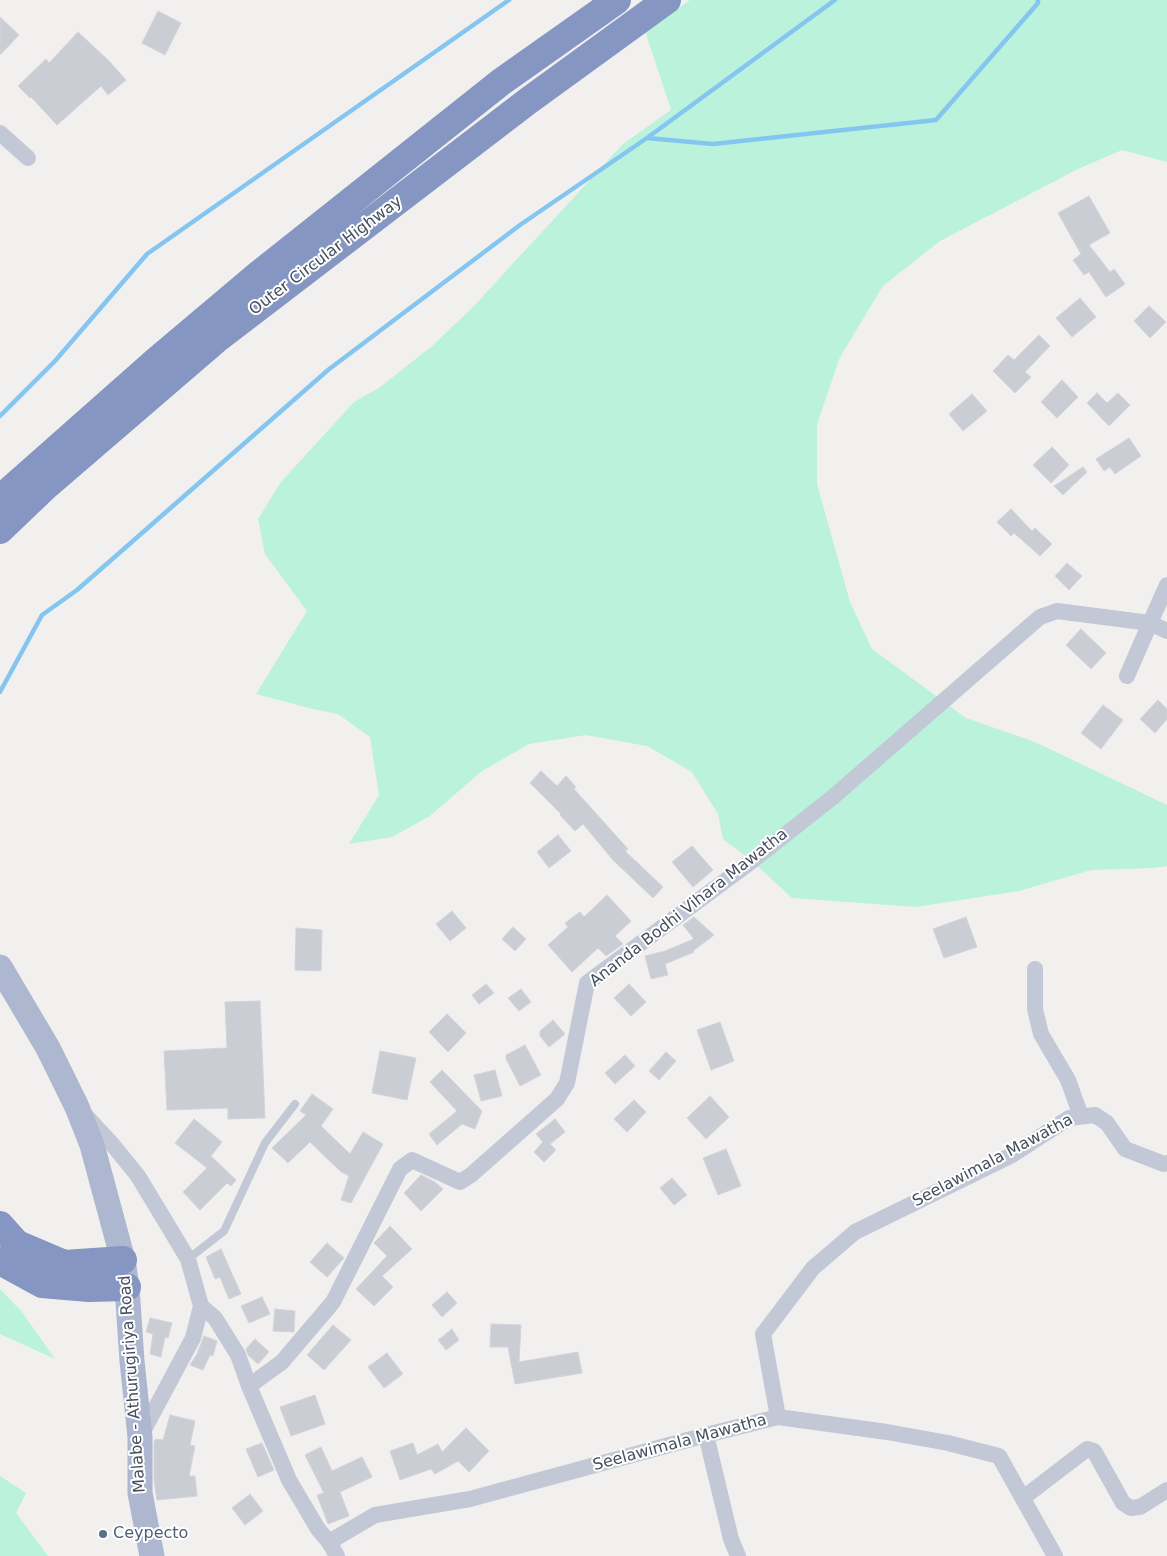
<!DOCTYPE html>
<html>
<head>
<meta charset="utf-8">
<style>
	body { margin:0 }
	canvas { display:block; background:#f2efef }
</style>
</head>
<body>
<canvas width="1167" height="1556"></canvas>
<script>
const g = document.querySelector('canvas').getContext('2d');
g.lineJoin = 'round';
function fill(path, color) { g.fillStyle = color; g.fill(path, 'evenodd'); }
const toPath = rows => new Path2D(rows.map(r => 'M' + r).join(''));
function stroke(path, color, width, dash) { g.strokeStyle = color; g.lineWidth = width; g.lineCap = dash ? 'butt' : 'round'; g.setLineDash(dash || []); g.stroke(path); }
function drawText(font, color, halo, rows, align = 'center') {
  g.font = font + ' "DejaVu Sans",sans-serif'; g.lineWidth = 4; g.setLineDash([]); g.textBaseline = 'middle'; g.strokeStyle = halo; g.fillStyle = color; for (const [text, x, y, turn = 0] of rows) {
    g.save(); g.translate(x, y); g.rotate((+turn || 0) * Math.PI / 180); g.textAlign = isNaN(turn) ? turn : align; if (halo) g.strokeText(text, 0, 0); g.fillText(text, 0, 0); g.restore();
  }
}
fill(toPath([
	[690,0,1167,0,1167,162,1122,150,1078,169,940,241,883,286,840,357,817,424,817,484,850,602,872,649,966,718,1035,742,1167,805,1167,866,1153,868,1091,870,1019,891,916,907,792,898,752,861,723,839,718,814,692,772,647,746,586,735,529,744,482,771,430,816,392,837,349,844,379,795,370,737,338,714,313,709,256,694,307,611,265,554,258,519,281,482,354,402,379,388,432,346,473,307,623,144,671,110,645,31],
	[0,1289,22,1312,55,1359,0,1334],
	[0,1476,26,1493,16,1513,48,1556,0,1556]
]), '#bbf2db');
stroke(toPath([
	[647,138,713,144,936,120,1038,3,1038,0],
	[0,416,55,361,147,254,509,0],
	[0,692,42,615,77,590,328,370,520,225,647,138,835,0]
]), '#85c6f1', 4.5);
const building = toPath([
	[158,11,181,23,165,55,142,43,158,11],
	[0,17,19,35,0,55,0,17],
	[78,32,108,60,126,80,108,95,101,86,57,125,31,97,30,98,18,86,46,59,49,63,78,32],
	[1089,196,1110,233,1089,245,1110,272,1114,269,1125,284,1106,297,1089,272,1084,275,1073,260,1081,254,1058,213,1089,196],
	[1080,298,1096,317,1072,337,1056,318,1080,298],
	[1149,306,1166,322,1150,338,1134,321,1149,306],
	[1039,335,1050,346,1025,372,1031,377,1015,393,993,371,1008,355,1014,360,1039,335],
	[1062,380,1078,397,1057,418,1041,402,1062,380],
	[1097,393,1107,403,1118,393,1130,405,1109,426,1087,403,1097,393],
	[972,394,987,411,963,431,949,414,972,394],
	[1129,438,1141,456,1115,474,1110,467,1104,471,1096,459,1129,438],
	[1052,447,1069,465,1051,483,1033,465,1052,447],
	[1083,467,1087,472,1063,495,1054,486,1083,467],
	[1011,509,1032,531,1035,528,1052,544,1040,556,1014,533,1011,536,997,522,1011,509],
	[1067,563,1082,576,1069,590,1055,576,1067,563],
	[1081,629,1106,653,1091,669,1066,645,1081,629],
	[1158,700,1167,709,1167,719,1155,733,1140,719,1158,700],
	[1103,705,1123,720,1101,749,1081,733,1103,705],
	[541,771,557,786,566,776,576,787,574,789,628,849,625,851,663,887,653,898,613,860,583,824,575,831,560,815,561,814,530,783,541,771],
	[558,835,571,851,549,868,537,852,558,835],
	[692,846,713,870,693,887,672,862,692,846],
	[607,895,631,921,615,936,623,944,606,956,598,948,572,972,548,945,568,927,565,923,580,912,584,917,607,895],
	[452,911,466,928,450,941,436,924,452,911],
	[694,917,714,935,693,951,694,952,665,964,668,975,651,979,645,956,665,951,694,939,683,925,694,917],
	[966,917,977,947,944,958,933,929,966,917],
	[513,927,526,939,515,951,502,939,513,927],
	[296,928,322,930,321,971,295,970,296,928],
	[486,984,494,993,479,1004,472,995,486,984],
	[629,984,646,1002,631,1016,614,998,629,984],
	[521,989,531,1002,519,1011,508,998,521,989],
	[260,1001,265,1118,228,1119,228,1108,167,1110,164,1051,227,1048,225,1002,260,1001],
	[447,1014,466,1033,448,1052,429,1032,447,1014],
	[553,1020,565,1034,549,1047,540,1036,540,1031,553,1020],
	[720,1022,734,1061,711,1070,697,1030,720,1022],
	[525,1045,541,1075,520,1086,506,1059,506,1055,525,1045],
	[380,1051,416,1058,407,1100,372,1093,380,1051],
	[666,1052,676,1061,659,1080,649,1071,666,1052],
	[625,1055,635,1066,615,1084,605,1073,625,1055],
	[442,1070,482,1111,475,1129,462,1124,437,1145,429,1134,457,1111,430,1082,442,1070],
	[495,1070,502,1096,481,1101,474,1075,495,1070],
	[312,1094,333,1109,321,1126,350,1154,363,1132,383,1144,351,1203,341,1200,349,1176,340,1171,310,1142,288,1163,272,1148,306,1115,300,1111,312,1094],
	[710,1096,729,1117,706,1139,687,1118,710,1096],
	[634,1100,646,1112,627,1132,614,1119,634,1100],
	[194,1119,222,1142,211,1156,236,1180,231,1186,227,1183,200,1210,183,1192,207,1168,175,1143,194,1119],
	[555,1119,565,1132,550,1144,556,1150,544,1162,534,1152,543,1142,536,1134,555,1119],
	[726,1149,741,1186,718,1195,703,1158,726,1149],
	[421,1175,435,1182,443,1189,421,1211,404,1193,421,1175],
	[672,1178,687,1195,674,1205,660,1188,672,1178],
	[390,1226,412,1249,382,1276,393,1287,374,1306,356,1289,387,1256,374,1243,390,1226],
	[327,1243,344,1258,327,1277,310,1262,327,1243],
	[221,1249,241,1294,229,1299,220,1277,215,1279,206,1257,221,1249],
	[447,1292,457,1303,442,1317,432,1305,447,1292],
	[262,1297,270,1314,249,1323,241,1306,262,1297],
	[275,1309,295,1311,294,1332,273,1331,275,1309],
	[150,1318,172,1323,168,1338,165,1337,161,1357,150,1354,153,1334,146,1332,150,1318],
	[491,1324,521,1325,519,1362,578,1352,582,1373,515,1384,508,1347,490,1347,491,1324],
	[333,1325,351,1340,324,1370,307,1355,333,1325],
	[452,1329,459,1340,446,1350,438,1340,452,1329],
	[204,1336,217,1341,213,1356,210,1355,203,1370,190,1365,197,1354,204,1336],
	[255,1339,269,1352,258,1364,248,1355,246,1349,255,1339],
	[387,1353,403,1374,384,1388,368,1367,387,1353],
	[315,1395,325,1424,291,1436,280,1407,315,1395],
	[170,1415,195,1421,190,1445,195,1446,189,1476,195,1476,197,1496,157,1500,154,1480,154,1444,155,1439,163,1440,170,1415],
	[466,1428,489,1451,469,1472,458,1461,435,1474,431,1469,400,1480,390,1451,413,1443,417,1455,438,1444,442,1452,466,1428],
	[262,1443,274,1470,258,1477,246,1449,262,1443],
	[321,1447,332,1471,362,1457,372,1477,340,1492,349,1516,328,1524,317,1495,324,1493,305,1455,321,1447],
	[250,1494,263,1511,245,1525,232,1508,250,1494]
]);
fill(building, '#cbcdd5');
stroke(building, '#d3d3db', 1);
stroke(toPath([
	[188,1259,224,1231,265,1143,295,1104]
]), '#c2c8d5', 8);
stroke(toPath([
	[0,133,28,158],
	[1167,585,1150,623,1167,631],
	[1035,969,1035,1009,1041,1034,1068,1080,1081,1116],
	[86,1116,112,1144,138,1176,188,1259,201,1306,193,1338,140,1437],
	[201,1306,215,1318,238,1355,249,1386,289,1480,318,1529,329,1542],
	[249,1386,282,1362,333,1302,400,1169,412,1160,460,1182,471,1175,557,1099,567,1083,587,983,752,861,833,797,1040,617,1057,611,1150,623,1127,676],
	[778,1417,887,1432,948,1443,999,1456,1055,1556],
	[706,1435,731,1539,738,1556],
	[1023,1498,1087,1449,1094,1451,1123,1503,1131,1508,1140,1507,1167,1490],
	[337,1556,329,1542,375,1515,470,1499,706,1435,778,1417,763,1334,813,1268,855,1232,1012,1155,1069,1118,1095,1115,1107,1123,1125,1149,1164,1164,1167,1163]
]), '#c2c8d5', 16);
stroke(toPath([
	[0,967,48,1048,77,1107,92,1145,123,1260,127,1287,132,1361,140,1437,140,1493,152,1556]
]), '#adb8d0', 25);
stroke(toPath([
	[0,499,156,361,258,275,501,82,617,0],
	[0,530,45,487,217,339,528,101,667,0],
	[0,1225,17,1244,64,1264,123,1260],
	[0,1261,42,1284,89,1288,127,1287]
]), '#8496c1', 28);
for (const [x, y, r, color] of [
	[103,1534,5,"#5c6f8a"]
]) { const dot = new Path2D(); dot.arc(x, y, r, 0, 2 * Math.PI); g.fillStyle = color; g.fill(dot); stroke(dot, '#fff', 2); }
drawText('16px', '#464e5e', '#fff', [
	["Outer Circular Highway",326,256,-37],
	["Ananda Bodhi Vihara Mawatha",689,908,-38],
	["Seelawimala Mawatha",993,1161,-28],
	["Malabe - Athurugiriya Road",133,1384,-94],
	["Seelawimala Mawatha",680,1443,-15]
]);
drawText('16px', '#4e5e75', '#fff', [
	["Ceypecto",113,1534]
], 'left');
</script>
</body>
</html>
